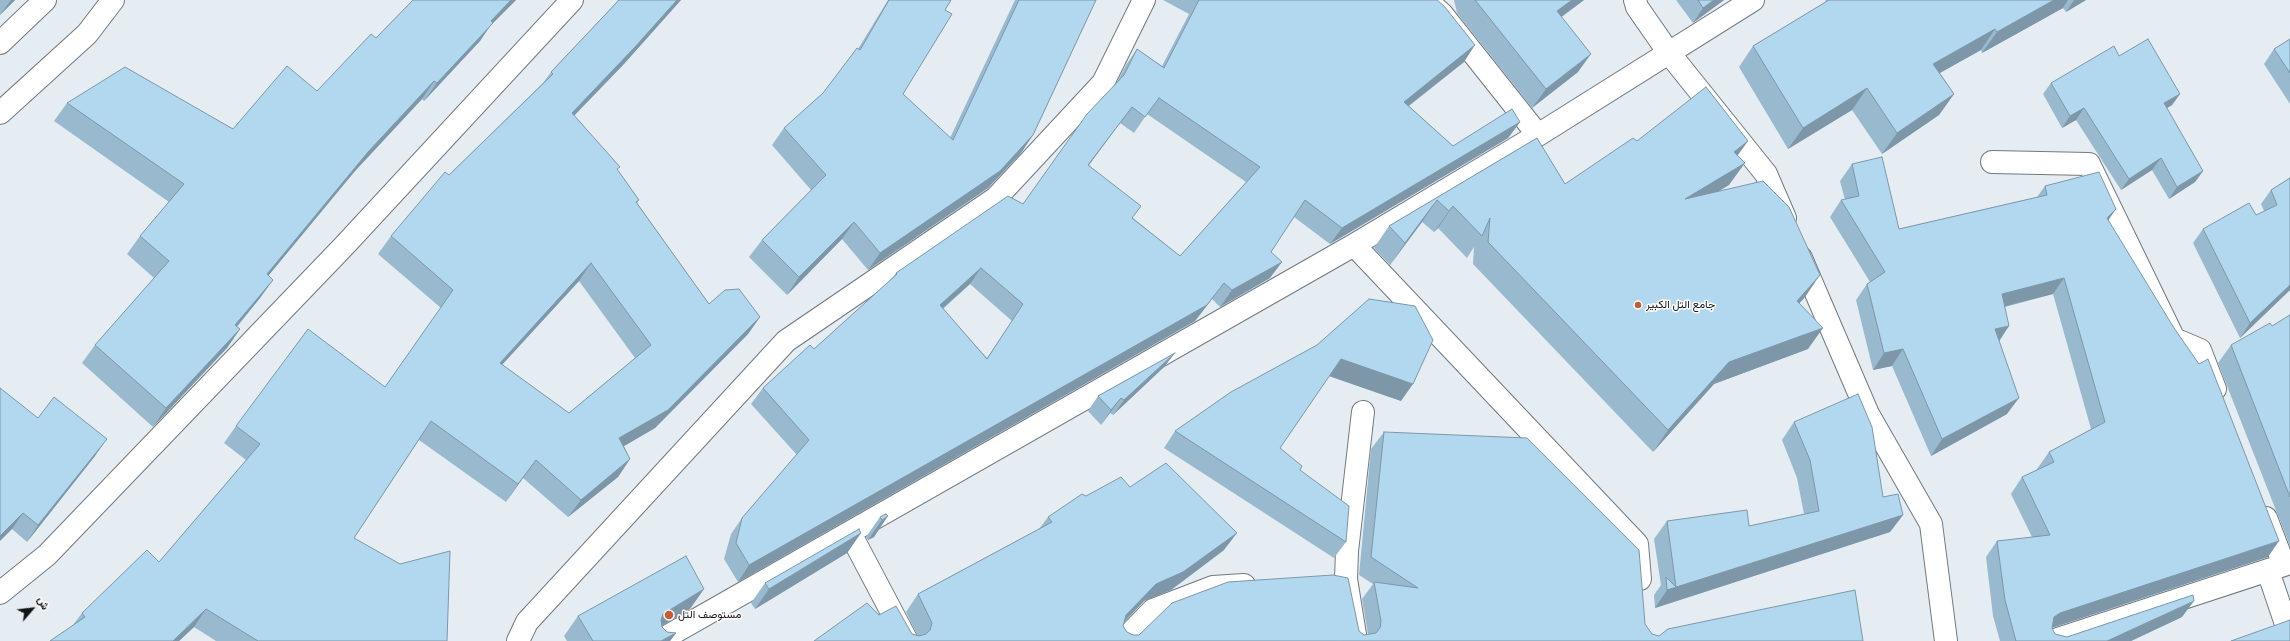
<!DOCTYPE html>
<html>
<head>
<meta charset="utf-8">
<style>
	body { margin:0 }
	#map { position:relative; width:2290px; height:641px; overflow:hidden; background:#e5edf3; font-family:Roboto,Vazirmatn,sans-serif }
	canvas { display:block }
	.north { position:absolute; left:12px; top:589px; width:40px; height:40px; -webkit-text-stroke:3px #fff; paint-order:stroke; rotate:62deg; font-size:11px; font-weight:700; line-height:16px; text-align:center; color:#121517 }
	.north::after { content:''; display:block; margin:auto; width:14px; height:18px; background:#121517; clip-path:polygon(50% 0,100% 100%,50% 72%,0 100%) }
</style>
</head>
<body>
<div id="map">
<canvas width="2290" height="641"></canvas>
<div class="north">ش</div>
</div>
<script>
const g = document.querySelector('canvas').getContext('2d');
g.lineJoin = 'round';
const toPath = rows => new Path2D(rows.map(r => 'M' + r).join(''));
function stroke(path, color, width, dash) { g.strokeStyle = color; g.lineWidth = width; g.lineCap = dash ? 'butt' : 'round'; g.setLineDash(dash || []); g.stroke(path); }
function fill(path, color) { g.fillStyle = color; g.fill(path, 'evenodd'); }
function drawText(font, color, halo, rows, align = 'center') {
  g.font = font + ' Roboto,Vazirmatn,sans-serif'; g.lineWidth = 3; g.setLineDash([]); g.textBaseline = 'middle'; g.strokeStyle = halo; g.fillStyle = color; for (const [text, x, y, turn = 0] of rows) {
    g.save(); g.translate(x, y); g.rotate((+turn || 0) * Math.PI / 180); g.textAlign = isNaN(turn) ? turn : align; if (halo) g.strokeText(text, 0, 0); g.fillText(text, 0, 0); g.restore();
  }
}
const pedestrian = toPath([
	[1123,641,1153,610,1213,587,1244,585],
	[1356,641,1346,579,1347,551,1363,412]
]);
const minor = toPath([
	[1426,0,1442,14,1538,135],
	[1635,0,1637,7,1669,53,1766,174,1785,218],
	[1992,162,2089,164,2174,339,2200,350,2215,389],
	[1354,245,1637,544,1640,579],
	[1801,258,1868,414,1931,524,1946,641],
	[2266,518,2284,565],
	[850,533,907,641],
	[2268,571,2290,636],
	[518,641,527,622,786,341,996,198,1103,83,1144,0],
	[659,641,1354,245,1538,135,1753,0],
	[2052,641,2290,563]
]);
const secondary = toPath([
	[0,593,47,555,344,246,572,0]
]);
const primary = toPath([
	[0,43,45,0],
	[0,113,87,34,113,0]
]);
stroke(pedestrian, '#72797e', 24);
stroke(minor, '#72797e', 24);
stroke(secondary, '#72797e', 24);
stroke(primary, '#72797e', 24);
stroke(pedestrian, '#fff', 22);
stroke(minor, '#fff', 22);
stroke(secondary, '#fff', 22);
stroke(primary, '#fff', 22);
fill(toPath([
	[0,0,15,0,0,15],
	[413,0,516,0,490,26,480,41,424,101,422,99,355,171,268,276,273,280,260,298,237,327,240,329,227,348,153,427,82,363,95,345,154,278,127,254,140,236,169,202,54,121,67,103,233,129,317,91,376,38],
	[618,0,681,0,623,65,574,116,618,171,639,200,637,203,709,304,760,317,748,334,655,428,624,446,630,459,618,477,568,517,523,478,506,502,419,440,354,538,447,641,216,641,194,627,179,641,50,641,73,625,82,613,159,562,246,460,224,443,236,426,385,387,441,308,378,254,391,236,449,175,543,83,551,72,615,4],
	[579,281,635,358,569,413,502,365],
	[888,0,951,0,945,10,903,94,950,138,1015,0,1096,0,1033,135,1021,153,988,188,868,270,842,239,787,295,749,257,762,240,811,190,772,145,784,128,823,93,858,49],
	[1163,0,1437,0,1464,62,1409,106,1453,146,1520,122,1508,138,1330,244,1294,217,1271,252,1270,278,1220,307,1212,299,1195,321,738,582,724,559,731,534,742,518,797,455,751,404,763,388,814,349,890,281,896,273,1023,204,1117,82,1126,65,1137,49,1162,66,1189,14],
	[1147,114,1246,182,1180,256,1133,218,1089,165,1120,123,1134,133],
	[970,284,1012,321,987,358,943,309],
	[1454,0,1584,0,1561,17,1578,72,1532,108,1457,13],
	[1676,0,1724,0,1693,23],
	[1825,0,2086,0,2066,12,2063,8,1982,53,1981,50,1940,73,1954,94,1939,115,1882,154,1852,110,1788,149,1739,67,1753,46,1826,2],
	[2290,39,2290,104,2264,64,2274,49],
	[2119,56,2180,94,2172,105,2167,108,2203,171,2195,182,2169,199,2152,170,2121,190,2076,120,2062,128,2043,94,2051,83],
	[1537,138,1565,184,1637,141,1748,141,1737,156,1729,185,1718,191,1805,297,1799,303,1808,349,1714,384,1653,452,1473,264,1474,247,1467,258,1438,228,1434,232,1422,222,1390,265,1374,248,1389,226],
	[1852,164,1899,229,2037,197,2045,186,2116,209,2108,220,2268,557,2052,628,2055,634,2067,637,2182,617,2131,641,2000,641,1993,616,1986,557,1997,541,2032,537,2011,494,2022,477,2038,469,2037,469,2049,452,2091,429,2053,294,2005,307,1999,341,2007,414,1931,456,1892,366,1873,370,1856,300,1867,284,1870,282,1830,217,1841,200,1845,200,1840,181],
	[2290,178,2290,290,2240,338,2193,243,2203,229,2256,215,2264,211,2261,204,2271,190],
	[1415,306,1401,401,1329,376,1280,448,1300,470,1346,542,1334,558,1164,448,1175,431],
	[2290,315,2290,546,2218,363,2231,345,2272,326],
	[1175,353,1164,367,1113,415,1110,413,1101,425,1088,411,1098,396],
	[38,418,95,456,27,542,12,529],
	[1794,422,1903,515,1890,532,1655,608,1654,595,1661,585,1654,539,1667,521,1749,526,1804,514,1797,478,1782,440],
	[1384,432,1645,624,1652,634,1659,636,1863,641,814,641,879,615,912,634,917,635,906,612,918,594,1039,529,1048,517,1086,496,1130,487,1224,550,1171,590,1144,601,1125,621,1123,626,1127,632,1133,635,1359,631,1364,635,1368,635,1362,599,1373,584,1359,575,1371,449],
	[886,514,874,537,868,540,866,537,880,517],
	[861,533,847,553,755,609,751,603,765,583],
	[690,609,662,626,662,627,667,632,676,633,670,641,567,641,564,636,578,616]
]), '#99bace');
fill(toPath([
	[11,0,15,0,0,15],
	[511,0,516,0,490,26,480,41,424,101,437,83,491,21],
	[677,0,681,0,623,65,559,131,572,113],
	[1572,0,1584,0,1544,30,1557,11],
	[1714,0,1724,0,1693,23,1703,8],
	[2054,0,2068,0,2063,8,1982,53,1997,32],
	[2074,0,2086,0,2066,12],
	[1995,29,1981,50,1918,85,1933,64],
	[1475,45,1464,62,1393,118,1404,102],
	[1591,54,1578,72,1532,108,1546,89],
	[434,81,422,99,355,171,254,293,267,274,368,152],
	[1867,88,1852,110,1788,149,1803,128],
	[1954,94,1939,115,1882,154,1897,133],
	[2180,94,2172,105,2156,115,2164,103],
	[1132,107,1120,123,1077,181,1088,165],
	[2084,108,2076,120,2062,128,2070,116],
	[1520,122,1508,138,1330,244,1342,228],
	[1033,135,1021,153,988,188,868,270,880,253],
	[1748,141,1732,163,1734,152],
	[2161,158,2152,170,2121,190,2129,179],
	[1745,163,1729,185,1670,221,1685,199],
	[2203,171,2195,182,2169,199,2177,187],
	[1437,200,1422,222,1390,265,1405,243],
	[1453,206,1438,228,1434,232,1449,211],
	[2116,209,2105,225,2107,218],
	[854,222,842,239,787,295,799,277],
	[1282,262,1270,278,1220,307,1232,290],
	[591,263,579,281,487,381,500,363],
	[981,268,970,284,928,321,940,305],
	[1820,275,1805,297,1782,323,1797,301],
	[2064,278,2053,294,1990,310,2002,294],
	[273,280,260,298,222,344,235,325],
	[1224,283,1212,299,1195,321,738,582,749,565],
	[2290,285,2290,290,2240,338,2250,323],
	[760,317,748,334,655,428,607,456,619,438],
	[2009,326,1998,343,1995,329],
	[1823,328,1808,349,1714,384,1653,452,1668,430,1729,362],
	[240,329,227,348,153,427,166,408],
	[1903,349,1892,366,1873,370,1884,353],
	[1175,353,1164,367,1113,415,1124,400],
	[1341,359,1413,384,1401,401,1329,376],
	[1121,398,1110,413,1101,425,1111,410],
	[2019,398,2007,414,1931,456,1942,439],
	[107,439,95,456,27,542,38,525],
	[630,459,618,477,568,517,581,500],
	[536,460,523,478,506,502,518,484],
	[23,513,12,529,0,541,0,536],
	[1903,515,1890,532,1655,608,1667,590],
	[888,516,874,537,868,540,882,520],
	[861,533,847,553,755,609,769,589],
	[1237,533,1224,550,1171,590,1144,601,1114,633,1126,615,1156,584],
	[2279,541,2268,557,2048,629,2054,617,2060,613],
	[704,589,690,609,648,634,663,614],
	[2194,601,2182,617,2131,641,2107,641],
	[206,609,194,627,179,641,173,641],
	[676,633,670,641,661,641]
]), '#7d97a8');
const building = toPath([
	[413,0,511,0,491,21,493,23,437,83,434,81,368,152,267,274,273,280,235,325,240,329,166,408,95,345,169,261,140,236,184,184,67,103,125,67,233,129,287,66,317,91,371,34,376,38,413,0],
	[619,0,677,0,635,47,572,113,620,167,617,169,639,200,636,202,709,304,725,290,739,289,760,317,668,410,619,438,630,459,581,500,536,460,518,484,431,421,354,538,400,564,450,551,447,641,258,641,206,609,173,641,50,641,85,617,82,613,147,550,159,562,260,444,236,426,308,329,385,387,453,290,391,236,445,172,449,175,553,74,551,72,619,0],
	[591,263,651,345,569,413,500,363,591,263],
	[889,0,951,0,945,10,952,14,903,94,953,140,1019,0,1096,0,1033,135,1000,171,880,253,854,222,799,277,762,240,826,175,784,128,823,93,857,48,860,50,889,0],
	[1199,0,1437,0,1444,6,1475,45,1404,102,1453,146,1512,109,1520,122,1342,228,1305,200,1271,252,1282,262,1232,290,1224,283,1207,305,749,565,736,543,742,518,809,440,763,388,810,345,814,349,897,274,896,273,1008,196,1023,204,1087,114,1124,75,1137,49,1164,68,1199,0],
	[1159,98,1260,167,1180,256,1132,218,1141,206,1088,165,1132,107,1145,117,1159,98],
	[981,268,1023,304,987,359,940,305,981,268],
	[1475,0,1572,0,1557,11,1591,54,1546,89,1475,0],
	[1698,0,1714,0,1703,8,1698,0],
	[1829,0,2054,0,1997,32,1995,29,1933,64,1954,94,1897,133,1867,88,1803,128,1753,46,1829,0],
	[2148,39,2180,94,2164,103,2203,171,2177,187,2161,158,2129,179,2084,108,2070,116,2051,83,2114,46,2119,56,2148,39],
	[2290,39,2290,73,2274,49,2290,39],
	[1706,87,1748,141,1734,152,1745,163,1685,199,1763,181,1789,207,1820,275,1797,301,1823,328,1729,362,1668,430,1488,242,1490,218,1482,236,1453,206,1449,211,1437,200,1405,243,1389,226,1537,138,1565,184,1633,138,1637,141,1706,87],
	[1882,157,1899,229,2047,195,2045,186,2099,172,2116,209,2107,218,2174,328,2199,364,2208,359,2279,541,2060,613,2054,617,2052,628,2055,634,2067,637,2193,595,2194,601,2107,641,2016,641,2005,600,1997,541,2050,535,2022,477,2054,462,2049,452,2105,422,2064,278,2002,294,2009,326,1995,329,2019,398,1942,439,1903,349,1884,353,1867,284,1885,272,1841,200,1859,196,1852,164,1882,157],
	[2290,178,2290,285,2250,323,2203,229,2249,203,2256,215,2277,205,2271,190,2290,178],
	[1369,299,1415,306,1433,340,1413,384,1341,359,1280,448,1302,466,1300,470,1349,506,1346,542,1175,431,1231,392,1317,345,1369,299],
	[2290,315,2290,497,2231,345,2270,323,2272,326,2290,315],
	[1175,353,1124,400,1121,398,1111,410,1098,396,1175,353],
	[0,388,38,418,54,397,107,439,38,525,23,513,0,536,0,388],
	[1858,394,1872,427,1883,497,1898,494,1903,515,1667,590,1666,577,1676,587,1667,521,1747,510,1749,526,1819,511,1810,460,1794,422,1858,394],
	[1384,432,1527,438,1639,550,1645,624,1652,634,1659,636,1668,629,1855,590,1863,641,814,641,867,603,879,615,896,606,912,634,919,636,926,634,930,630,932,623,918,594,1052,522,1048,517,1082,494,1086,496,1121,477,1130,487,1166,463,1237,533,1183,572,1156,584,1126,615,1123,626,1127,632,1133,635,1139,635,1172,603,1228,582,1333,575,1348,578,1359,631,1364,635,1376,633,1380,628,1381,621,1374,582,1418,588,1371,557,1384,432],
	[886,514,888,516,882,520,880,517,886,514],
	[859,529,861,533,769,589,765,583,859,529],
	[686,556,704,589,663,614,661,620,662,627,667,632,676,633,661,641,593,641,578,616,686,556],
	[2290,620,2290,641,2231,641,2290,620]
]);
fill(building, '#b2d8f0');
stroke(building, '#7d97a8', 1);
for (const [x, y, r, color] of [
	[1638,305,4,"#c45d30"],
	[669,615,5,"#c45d30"]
]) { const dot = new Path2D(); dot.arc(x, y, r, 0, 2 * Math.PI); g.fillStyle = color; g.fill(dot); stroke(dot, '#fff', 1.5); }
drawText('11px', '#121517', '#fff', [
	["جامع التل الكبير",1646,305],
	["مستوصف التل",678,615]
], 'left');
</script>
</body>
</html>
